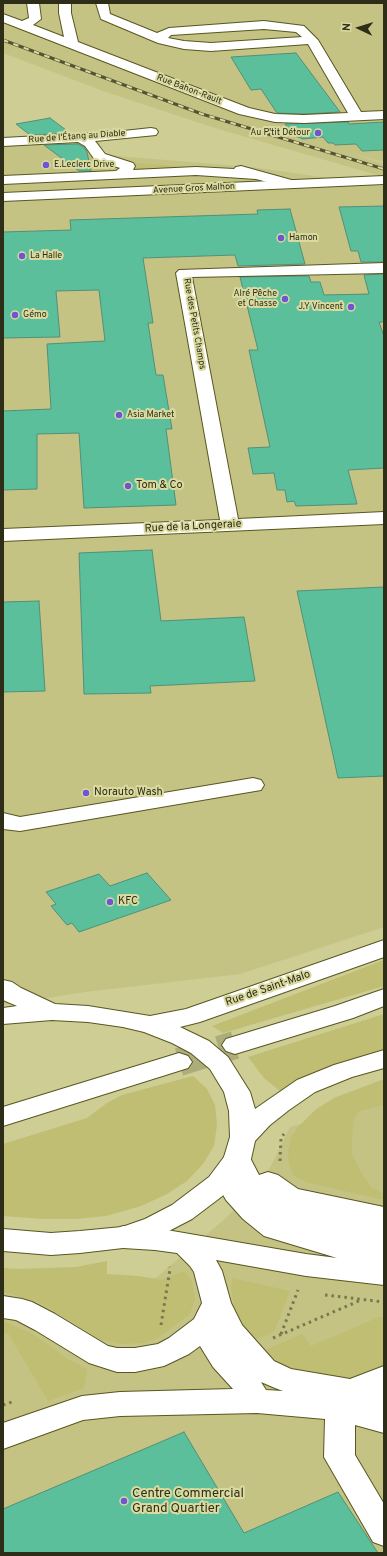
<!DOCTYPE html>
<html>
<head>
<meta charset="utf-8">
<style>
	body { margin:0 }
	#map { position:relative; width:387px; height:1556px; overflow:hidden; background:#cdcd94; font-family:Overpass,sans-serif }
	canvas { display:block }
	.frame { position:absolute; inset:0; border:4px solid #2e2d17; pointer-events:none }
	.north { position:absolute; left:339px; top:8px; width:40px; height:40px; -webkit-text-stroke:3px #dadaa1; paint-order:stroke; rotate:274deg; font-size:11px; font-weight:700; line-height:16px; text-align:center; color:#2e2d17 }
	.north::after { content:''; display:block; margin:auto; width:14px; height:18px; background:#2e2d17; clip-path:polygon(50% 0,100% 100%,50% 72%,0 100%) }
</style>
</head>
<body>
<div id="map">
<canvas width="387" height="1556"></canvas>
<div class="frame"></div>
<div class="north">N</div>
</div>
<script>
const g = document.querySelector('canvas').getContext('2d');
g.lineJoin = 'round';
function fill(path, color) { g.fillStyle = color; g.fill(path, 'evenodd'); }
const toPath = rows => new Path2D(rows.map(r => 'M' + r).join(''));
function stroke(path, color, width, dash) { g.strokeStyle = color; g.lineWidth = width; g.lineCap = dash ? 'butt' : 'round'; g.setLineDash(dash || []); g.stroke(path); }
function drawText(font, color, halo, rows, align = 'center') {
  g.font = font + ' Overpass,sans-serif'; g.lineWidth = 4; g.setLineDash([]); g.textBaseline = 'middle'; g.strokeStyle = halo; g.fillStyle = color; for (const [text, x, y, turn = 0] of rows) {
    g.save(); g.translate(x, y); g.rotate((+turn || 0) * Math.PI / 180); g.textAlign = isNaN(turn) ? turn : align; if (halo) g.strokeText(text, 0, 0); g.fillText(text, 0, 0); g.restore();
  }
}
fill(toPath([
	[3,3,384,3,384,162,353,154,384,164,384,177,215,128,106,92,3,53],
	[95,132,105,155,251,167,384,186,384,927,240,974,85,992,3,1005,3,138],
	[384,1102,384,1553,3,1553,3,1272,156,1278,227,1217,270,1168,290,1127]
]), '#c4c383');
fill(toPath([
	[88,153,94,160,116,165,121,168,117,171,91,174],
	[127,162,222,170,134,172,136,170,136,167],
	[384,960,384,986,223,1033,212,1026],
	[384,1014,384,1050,317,1072,280,1091,264,1078,248,1057],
	[193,1076,207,1089,215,1105,217,1125,214,1146,203,1164,187,1181,167,1194,141,1206,106,1216,76,1219,43,1219,3,1216,3,1144,87,1118,107,1103,122,1095],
	[384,1079,384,1105,359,1111,354,1119,352,1138,352,1154,361,1172,371,1187,384,1194,384,1200,309,1183,294,1176,289,1165,288,1152,291,1137,299,1126,315,1110,334,1098],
	[107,1261,107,1274,138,1276,161,1280,184,1271,192,1282,195,1299,190,1314,158,1338,145,1343,122,1344,101,1340,69,1320,38,1302,3,1292,3,1268,19,1269,76,1267],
	[232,1278,290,1291,274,1332,253,1341,236,1312,231,1290],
	[379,1317,384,1317,384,1368,349,1381,289,1369,263,1351,302,1334,311,1346],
	[3,1321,33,1334,68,1359,87,1369,84,1388,48,1401,8,1333,3,1334]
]), '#c0be72');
const building = toPath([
	[296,53,340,112,304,114,277,113,261,89,251,90,231,57,296,53],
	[50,118,70,133,30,135,16,124,50,118],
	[348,122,349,124,384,122,384,150,362,151,356,144,335,145,333,143,328,143,323,137,303,139,293,135,285,124,348,122],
	[78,144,84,147,87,152,91,171,79,171,44,145,78,144],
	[384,206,384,262,361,262,358,251,351,251,339,207,384,206],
	[290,209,305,264,238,266,235,255,143,258,153,323,148,323,156,375,163,375,172,429,166,429,176,505,84,508,79,433,37,434,37,489,3,490,3,411,51,409,47,344,105,341,99,290,56,291,60,337,3,338,3,232,71,230,70,220,258,214,257,210,290,209],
	[384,274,384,322,379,322,384,336,384,468,348,470,357,504,296,506,294,501,287,502,285,490,277,490,274,473,253,474,248,448,270,447,249,350,258,350,240,277,309,276,311,282,320,282,324,295,369,294,364,275,384,274],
	[152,550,161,621,244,617,255,681,150,686,151,693,84,694,79,553,152,550],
	[384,587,384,776,338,778,297,591,384,587],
	[39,601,45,691,3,692,3,602,39,601],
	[147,873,171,900,79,932,72,923,67,925,51,906,56,904,46,892,99,874,110,886,147,873],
	[184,1432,244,1533,338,1492,378,1553,3,1553,3,1509,184,1432]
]);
fill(building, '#5cbf9c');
stroke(building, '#529078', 1);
stroke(toPath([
	[179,1062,235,1045]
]), '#adad7b', 28, [28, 14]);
const minor = toPath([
	[27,3,39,3,41,19,33,25,64,37,59,13,59,3,71,3,71,13,78,42,249,108,275,114,304,115,348,113,308,44,211,51,184,49,158,43,101,19,96,3,108,3,110,14,157,33,169,28,264,21,304,26,318,40,361,112,384,111,384,119,304,123,275,122,239,114,3,22,3,14,22,21,29,18,27,3],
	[264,29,296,32,302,37,211,43,184,41,168,38,171,35,264,29],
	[151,128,156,129,158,132,156,135,95,141,105,154,133,163,135,166,133,170,196,167,234,169,236,167,241,166,295,181,297,184,295,187,290,188,256,179,196,175,3,184,3,176,116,171,120,168,95,160,85,146,78,142,3,146,3,138,114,132,151,128],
	[384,263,384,273,192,277,238,519,384,512,384,524,3,541,3,529,220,520,176,273,179,270,384,263],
	[253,778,261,780,264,785,261,790,20,831,3,829,3,813,20,817,253,778],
	[237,1149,247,1152,259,1175,268,1172,278,1175,298,1189,384,1207,384,1285,306,1276,216,1260,222,1271,231,1303,242,1325,274,1361,291,1369,350,1379,384,1366,384,1433,355,1425,355,1455,384,1504,384,1546,373,1542,324,1457,325,1419,257,1413,120,1416,83,1420,3,1449,3,1423,82,1396,120,1392,233,1389,213,1367,200,1346,189,1354,164,1366,135,1372,117,1372,89,1363,35,1330,16,1320,3,1318,3,1296,22,1299,32,1302,55,1314,108,1346,117,1348,135,1348,158,1344,169,1338,194,1319,202,1303,194,1272,190,1266,177,1253,155,1250,123,1248,113,1244,109,1237,113,1230,123,1226,155,1228,306,1254,337,1258,264,1236,243,1219,226,1200,222,1193,223,1159,227,1152,237,1149],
	[261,1382,275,1388,283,1391,266,1390,261,1382]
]);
const major = toPath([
	[384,176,384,184,3,201,3,193,384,176],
	[384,940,384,957,200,1022,180,1027,209,1041,228,1057,250,1092,255,1109,297,1080,334,1065,384,1050,384,1068,352,1077,315,1092,289,1110,270,1125,255,1141,251,1159,229,1191,192,1219,165,1233,123,1248,80,1253,51,1255,3,1251,3,1229,51,1233,80,1231,122,1227,145,1219,172,1205,209,1177,224,1157,230,1137,229,1111,224,1092,210,1069,191,1053,172,1043,144,1032,123,1027,88,1022,52,1020,3,1024,3,1008,17,1006,3,1000,3,980,12,982,21,988,55,1004,88,1006,150,1016,186,1009,384,940]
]);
const highway = toPath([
	[384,989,384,1006,353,1018,235,1054,226,1051,222,1045,226,1039,335,1006,384,989],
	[179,1053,188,1056,192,1062,188,1068,3,1126,3,1107,179,1053]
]);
stroke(minor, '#585721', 2);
stroke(major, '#585721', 2);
stroke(highway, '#585721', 2);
stroke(toPath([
	[280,1161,281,1138,284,1134],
	[325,1295,384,1302],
	[161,1325,170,1269,169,1267],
	[281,1334,298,1290],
	[273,1338,361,1300],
	[3,1405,12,1402]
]), '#777751', 3, [2.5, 4]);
fill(minor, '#fff');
fill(major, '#fff');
fill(highway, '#fff');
const rail = toPath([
	[3,40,202,114,384,169]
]);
stroke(rail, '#545435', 3);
stroke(rail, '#dadaa1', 2, [5.5]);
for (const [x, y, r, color] of [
	[318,133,4,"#6e56d0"],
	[46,165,4,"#6e56d0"],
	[281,238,4,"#6e56d0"],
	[22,256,4,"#6e56d0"],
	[285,299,4,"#6e56d0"],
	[351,307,4,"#6e56d0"],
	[15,315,4,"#6e56d0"],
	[119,415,4,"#6e56d0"],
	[128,486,4,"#6e56d0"],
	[86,793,4,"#6e56d0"],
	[110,902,4,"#6e56d0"],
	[124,1501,4,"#6e56d0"]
]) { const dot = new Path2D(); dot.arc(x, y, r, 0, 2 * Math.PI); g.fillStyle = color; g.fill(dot); stroke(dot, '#dadaa1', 1.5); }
drawText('9px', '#2e2d17', '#dadaa1', [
	["Rue Bahon-Rault",189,90,21],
	["Rue de l'Étang au Diable",77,137,-4],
	["Avenue Gros Malhon",194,189,-3],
	["Rue des Petits Champs",194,324,80]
]);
drawText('9px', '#2e2d17', '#dadaa1', [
	["Au P'tit Détour",310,133,"right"],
	["E.Leclerc Drive",54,165],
	["Hamon",289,238],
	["La Halle",30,256],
	["Alré Pêche",277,294,"right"],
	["et Chasse",277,304,"right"],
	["J.Y Vincent",343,307,"right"],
	["Gémo",23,315],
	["Asia Market",127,415]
], 'left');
drawText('11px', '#2e2d17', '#dadaa1', [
	["Tom & Co",136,486],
	["Norauto Wash",94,793],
	["KFC",118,902]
], 'left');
drawText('11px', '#2e2d17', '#dadaa1', [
	["Rue de la Longeraie",193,527,-3],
	["Rue de Saint-Malo",268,989,-19]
]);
drawText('13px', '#2e2d17', '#dadaa1', [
	["Centre Commercial",132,1494],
	["Grand Quartier",132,1509]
], 'left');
</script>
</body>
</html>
